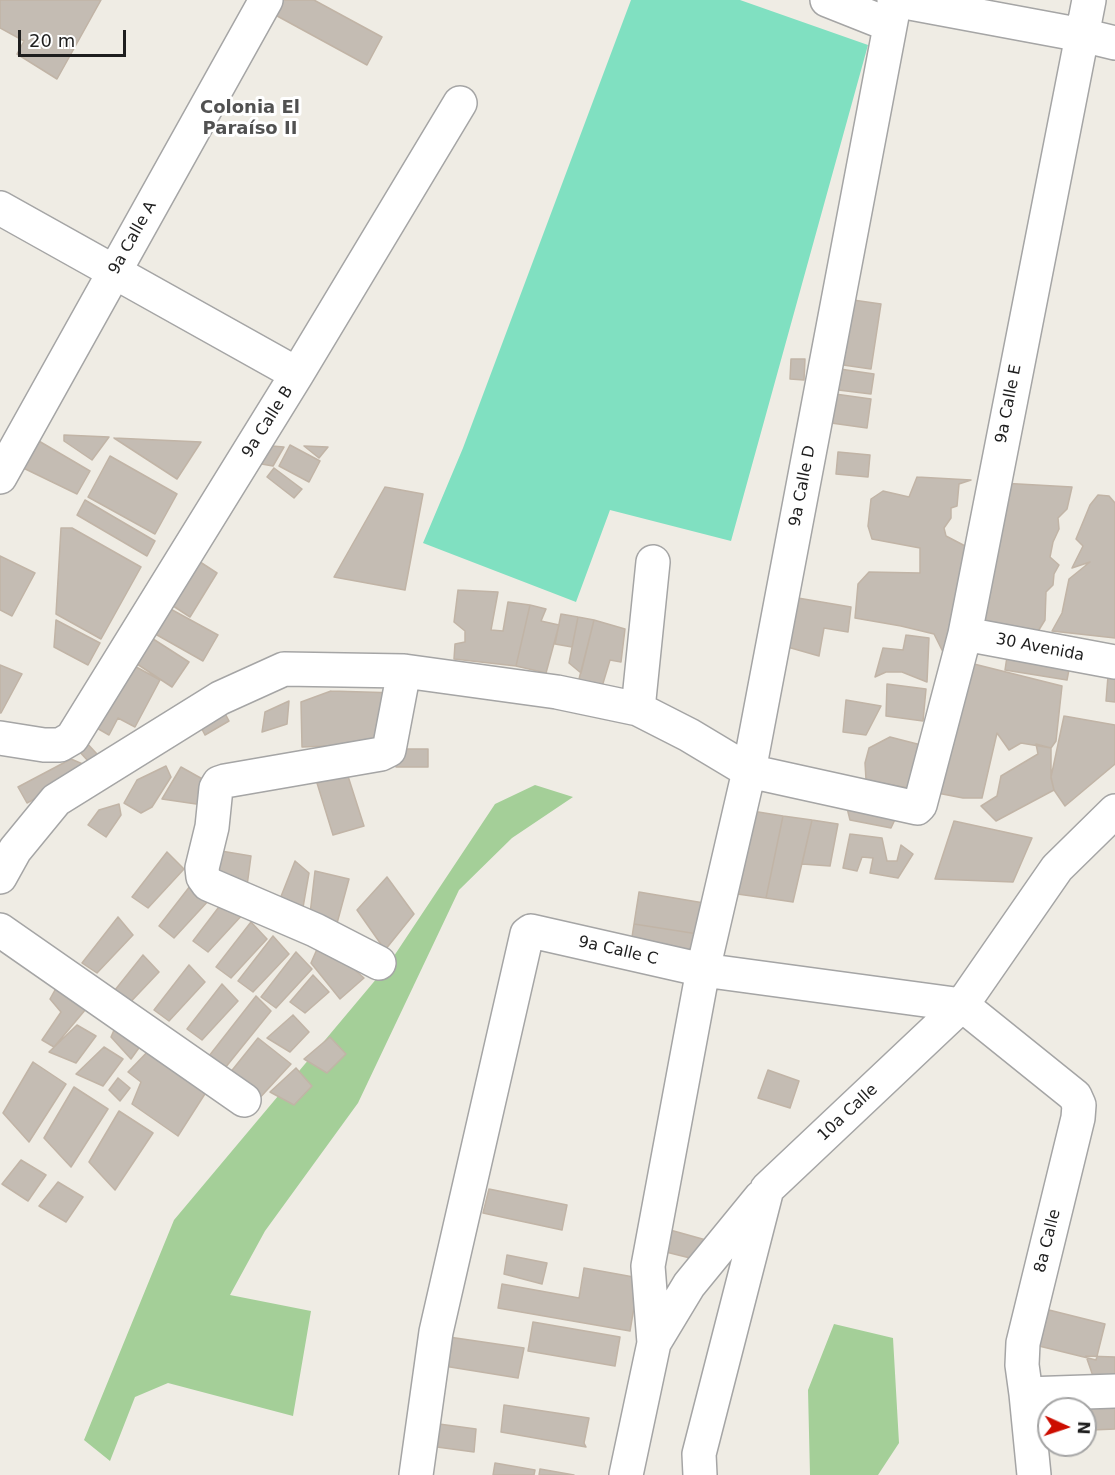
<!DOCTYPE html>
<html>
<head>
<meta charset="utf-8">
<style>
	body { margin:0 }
	#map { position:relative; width:1115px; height:1475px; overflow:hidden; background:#efece4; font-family:"DejaVu Sans",sans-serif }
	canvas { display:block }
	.north { position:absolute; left:1037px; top:1397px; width:60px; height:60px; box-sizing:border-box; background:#fff; border:2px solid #a5a5a5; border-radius:50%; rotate:93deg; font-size:16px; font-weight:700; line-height:24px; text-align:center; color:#1e1e1e }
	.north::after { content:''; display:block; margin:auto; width:21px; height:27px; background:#cc0d00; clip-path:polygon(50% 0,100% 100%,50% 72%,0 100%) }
	.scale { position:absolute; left:18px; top:30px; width:108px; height:27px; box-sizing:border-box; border:3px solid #1e1e1e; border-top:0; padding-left:8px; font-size:18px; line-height:21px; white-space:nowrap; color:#1e1e1e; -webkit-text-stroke:4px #fff; paint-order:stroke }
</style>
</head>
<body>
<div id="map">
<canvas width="1115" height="1475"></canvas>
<div class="north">N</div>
<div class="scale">20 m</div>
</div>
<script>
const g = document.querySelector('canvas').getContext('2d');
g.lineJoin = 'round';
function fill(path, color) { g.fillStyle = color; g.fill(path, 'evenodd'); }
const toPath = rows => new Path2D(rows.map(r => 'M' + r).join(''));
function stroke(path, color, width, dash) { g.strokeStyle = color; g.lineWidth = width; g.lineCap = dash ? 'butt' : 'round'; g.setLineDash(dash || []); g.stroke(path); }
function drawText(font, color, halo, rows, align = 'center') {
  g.font = font + ' "DejaVu Sans",sans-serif'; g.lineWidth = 6; g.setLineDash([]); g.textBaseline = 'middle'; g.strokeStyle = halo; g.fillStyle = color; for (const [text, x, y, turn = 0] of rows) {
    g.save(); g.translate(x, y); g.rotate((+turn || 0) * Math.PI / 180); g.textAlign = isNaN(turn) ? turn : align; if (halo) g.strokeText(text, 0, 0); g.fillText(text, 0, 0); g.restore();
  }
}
fill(toPath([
	[535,785,573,797,512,838,459,890,358,1103,265,1231,230,1295,311,1311,293,1416,168,1383,135,1397,110,1461,84,1440,174,1220,388,965,495,804],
	[834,1324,893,1338,899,1443,878,1475,810,1475,808,1390]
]), '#a4cf98');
fill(toPath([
	[631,0,740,0,868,45,731,541,610,510,576,602,423,543,463,448]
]), '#80e0c1');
const building = toPath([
	[0,0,101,0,57,79,17,54,24,41,0,28,0,0],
	[273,0,314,0,382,37,367,65,268,11,273,0],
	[846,299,881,304,871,369,836,364,846,299],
	[791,359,805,359,804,380,790,379,791,359],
	[833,368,874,374,871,394,830,389,833,368],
	[828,393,871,399,867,428,824,422,828,393],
	[64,435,109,437,92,460,64,441,64,435],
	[32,437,90,471,77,494,15,464,32,437],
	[114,438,201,442,177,479,114,438],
	[260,445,284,447,273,466,250,462,260,445],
	[290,445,320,461,309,482,279,466,290,445],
	[304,446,328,447,319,458,304,446],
	[838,452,870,455,868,477,836,474,838,452],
	[110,456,177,494,155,534,88,497,110,456],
	[274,468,302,489,294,498,267,477,274,468],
	[917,477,971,480,959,484,957,506,951,508,951,518,944,528,946,536,969,548,947,660,934,634,901,626,855,618,858,584,869,572,920,573,920,548,872,539,868,526,871,499,883,491,909,497,917,477],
	[1001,483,1072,487,1067,509,1058,518,1059,529,1053,542,1050,557,1059,565,1054,574,1053,585,1046,592,1045,620,1037,633,972,627,1001,483],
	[385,487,423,494,405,590,334,577,385,487],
	[1098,495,1109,496,1115,503,1115,638,1052,631,1062,613,1069,579,1090,562,1072,568,1083,546,1076,539,1090,505,1098,495],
	[85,500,155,541,147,556,77,515,85,500],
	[61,528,72,528,141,567,101,639,56,614,61,528],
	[0,556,35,573,12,616,0,610,0,556],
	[194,558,217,573,190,617,167,602,194,558],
	[458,590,498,592,491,630,503,631,508,602,530,605,516,666,454,659,455,644,465,642,465,631,454,622,458,590],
	[792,597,851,607,848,632,824,628,819,656,784,646,792,597],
	[530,605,546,609,541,621,559,625,546,673,516,666,530,605],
	[165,606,218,635,203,661,150,631,165,606],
	[561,614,578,617,572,647,555,644,561,614],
	[578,617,594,620,581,673,569,663,578,617],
	[56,620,100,643,88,665,54,647,56,620],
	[594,620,625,629,621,662,610,660,601,690,578,683,594,620],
	[147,635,189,662,172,687,131,660,147,635],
	[906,635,929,638,927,682,902,672,886,672,875,677,883,648,903,650,906,635],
	[1009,643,1072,654,1067,680,1005,670,1009,643],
	[962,661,1062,686,1056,741,1051,748,1021,743,1009,750,997,733,982,798,963,798,932,792,962,661],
	[129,663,160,680,135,727,118,718,109,735,95,727,129,663],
	[0,665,22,674,1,713,0,713,0,665],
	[1108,676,1115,676,1115,702,1106,701,1108,676],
	[887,684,926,689,923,721,886,716,887,684],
	[331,691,398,693,381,744,302,747,301,702,331,691],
	[846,700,881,706,866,735,843,732,846,700],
	[289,701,287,724,262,732,265,712,289,701],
	[220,704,229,721,205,735,196,718,220,704],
	[1064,716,1115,725,1115,764,1065,806,1054,790,1051,777,1064,716],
	[890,737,929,747,919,790,866,780,865,763,869,748,890,737],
	[83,739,97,754,89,762,77,749,83,739],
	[1036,744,1051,748,1051,778,1054,790,996,821,981,806,997,796,1001,776,1038,754,1036,744],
	[396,749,428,749,428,767,396,767,396,749],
	[71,759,92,768,27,803,18,787,71,759],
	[166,766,171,777,152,807,141,813,124,803,137,780,166,766],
	[181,767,206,781,203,805,162,799,181,767],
	[347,773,364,826,333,835,317,783,347,773],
	[119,804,121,815,106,837,88,825,99,810,119,804],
	[846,804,898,813,891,828,850,820,846,804],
	[746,810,783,816,766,898,730,893,746,810],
	[783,816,812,820,793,902,766,898,783,816],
	[812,820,838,824,830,866,802,864,812,820],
	[954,821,1032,838,1013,882,935,879,954,821],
	[850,834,882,838,887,861,897,861,901,845,913,854,898,878,870,873,873,858,862,857,857,871,843,868,850,834],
	[221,851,251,856,247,886,216,876,221,851],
	[167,852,184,869,148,908,132,897,167,852],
	[295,861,309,873,302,913,280,899,295,861],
	[315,871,349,879,336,927,310,914,315,871],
	[387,877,414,914,385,950,357,910,387,877],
	[194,881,210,899,174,938,159,926,194,881],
	[639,892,704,903,698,934,634,924,639,892],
	[228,895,244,913,208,952,193,941,228,895],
	[118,917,133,935,97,973,82,963,118,917],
	[251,922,267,939,231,978,216,967,251,922],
	[634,924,698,934,694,960,630,950,634,924],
	[273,936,289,954,253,992,238,981,273,936],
	[321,940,364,978,340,999,311,963,321,940],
	[296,952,312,969,276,1008,261,997,296,952],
	[143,955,159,972,122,1011,107,1000,143,955],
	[189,965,205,982,169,1021,154,1010,189,965],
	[313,975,329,992,305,1013,290,1002,313,975],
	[60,981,91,1003,54,1047,42,1040,61,1012,50,999,60,981],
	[222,984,238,1001,202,1040,187,1029,222,984],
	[256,996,271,1011,225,1068,209,1056,256,996],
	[293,1015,309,1032,290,1052,267,1038,293,1015],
	[118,1021,146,1038,131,1059,111,1037,118,1021],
	[77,1025,96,1036,76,1063,49,1052,77,1025],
	[330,1037,346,1054,327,1073,304,1059,330,1037],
	[258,1038,291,1064,255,1103,225,1079,258,1038],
	[153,1046,210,1086,178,1136,132,1104,141,1082,128,1072,153,1046],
	[104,1047,123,1059,103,1086,76,1074,104,1047],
	[33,1062,66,1084,29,1142,3,1113,33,1062],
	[296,1068,312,1086,294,1105,270,1092,296,1068],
	[768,1070,799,1081,790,1108,758,1098,768,1070],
	[118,1078,130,1088,120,1101,109,1090,118,1078],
	[74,1087,108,1109,71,1167,44,1138,74,1087],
	[119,1111,153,1133,115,1190,89,1162,119,1111],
	[21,1160,46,1175,28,1201,2,1184,21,1160],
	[58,1182,83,1197,66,1222,39,1206,58,1182],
	[489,1189,567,1205,562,1230,483,1213,489,1189],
	[663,1228,706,1240,694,1259,658,1250,663,1228],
	[507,1255,547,1263,542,1284,504,1274,507,1255],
	[584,1268,639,1278,630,1331,498,1308,502,1284,579,1298,584,1268],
	[1049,1310,1105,1324,1096,1360,1039,1346,1049,1310],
	[533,1322,620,1337,615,1366,528,1351,533,1322],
	[449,1337,524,1348,518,1378,444,1366,449,1337],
	[1086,1356,1115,1357,1115,1380,1095,1382,1086,1356],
	[1083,1404,1115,1406,1115,1429,1092,1430,1083,1404],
	[504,1405,589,1418,584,1443,586,1447,501,1432,504,1405],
	[1034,1413,1049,1413,1049,1439,1044,1438,1034,1413],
	[439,1424,476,1429,474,1452,437,1447,439,1424],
	[495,1463,535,1470,534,1475,493,1475,495,1463],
	[540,1469,574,1475,539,1475,540,1469]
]);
fill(building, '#c4bcb3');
stroke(building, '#c1b4a6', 1.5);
const minor = toPath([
	[827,0,890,25],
	[894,0,1082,35,1115,43],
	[0,208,297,374],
	[0,477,266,0],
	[965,634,1115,662],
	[638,709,653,562],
	[0,738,44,745,60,745,72,738,297,374,460,103],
	[0,877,15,850,56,800,220,698,284,669,404,671,557,692,638,709,689,735,749,771,917,808,920,805,965,634,1089,0],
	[0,930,244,1100],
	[379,963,315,930,208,884,203,877,202,868,212,827,216,788,219,783,225,781,381,754,389,750,404,671],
	[654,1343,648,1266,703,970,749,771,895,0],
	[1026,1394,1034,1475],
	[416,1475,436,1332,527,934,531,931,703,970,962,1005,1075,1096,1079,1105,1078,1118,1023,1343,1022,1365,1026,1394,1115,1391],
	[626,1475,654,1343,689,1285,761,1197],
	[700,1475,699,1454,767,1189,962,1005,1057,868,1115,811]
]);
stroke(minor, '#a5a5a5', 36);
stroke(minor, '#fff', 33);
drawText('16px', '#1e1e1e', '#fff', [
	["9a Calle A",133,238,-61],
	["9a Calle E",1009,404,-79],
	["9a Calle B",268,422,-58],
	["9a Calle D",803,486,-79],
	["30 Avenida",1040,648,11],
	["9a Calle C",618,951,13],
	["10a Calle",848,1113,-43],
	["8a Calle",1048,1241,-76]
]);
drawText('bold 18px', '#515151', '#fff', [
	["Colonia El",250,108],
	["Paraíso II",250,129]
]);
</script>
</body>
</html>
